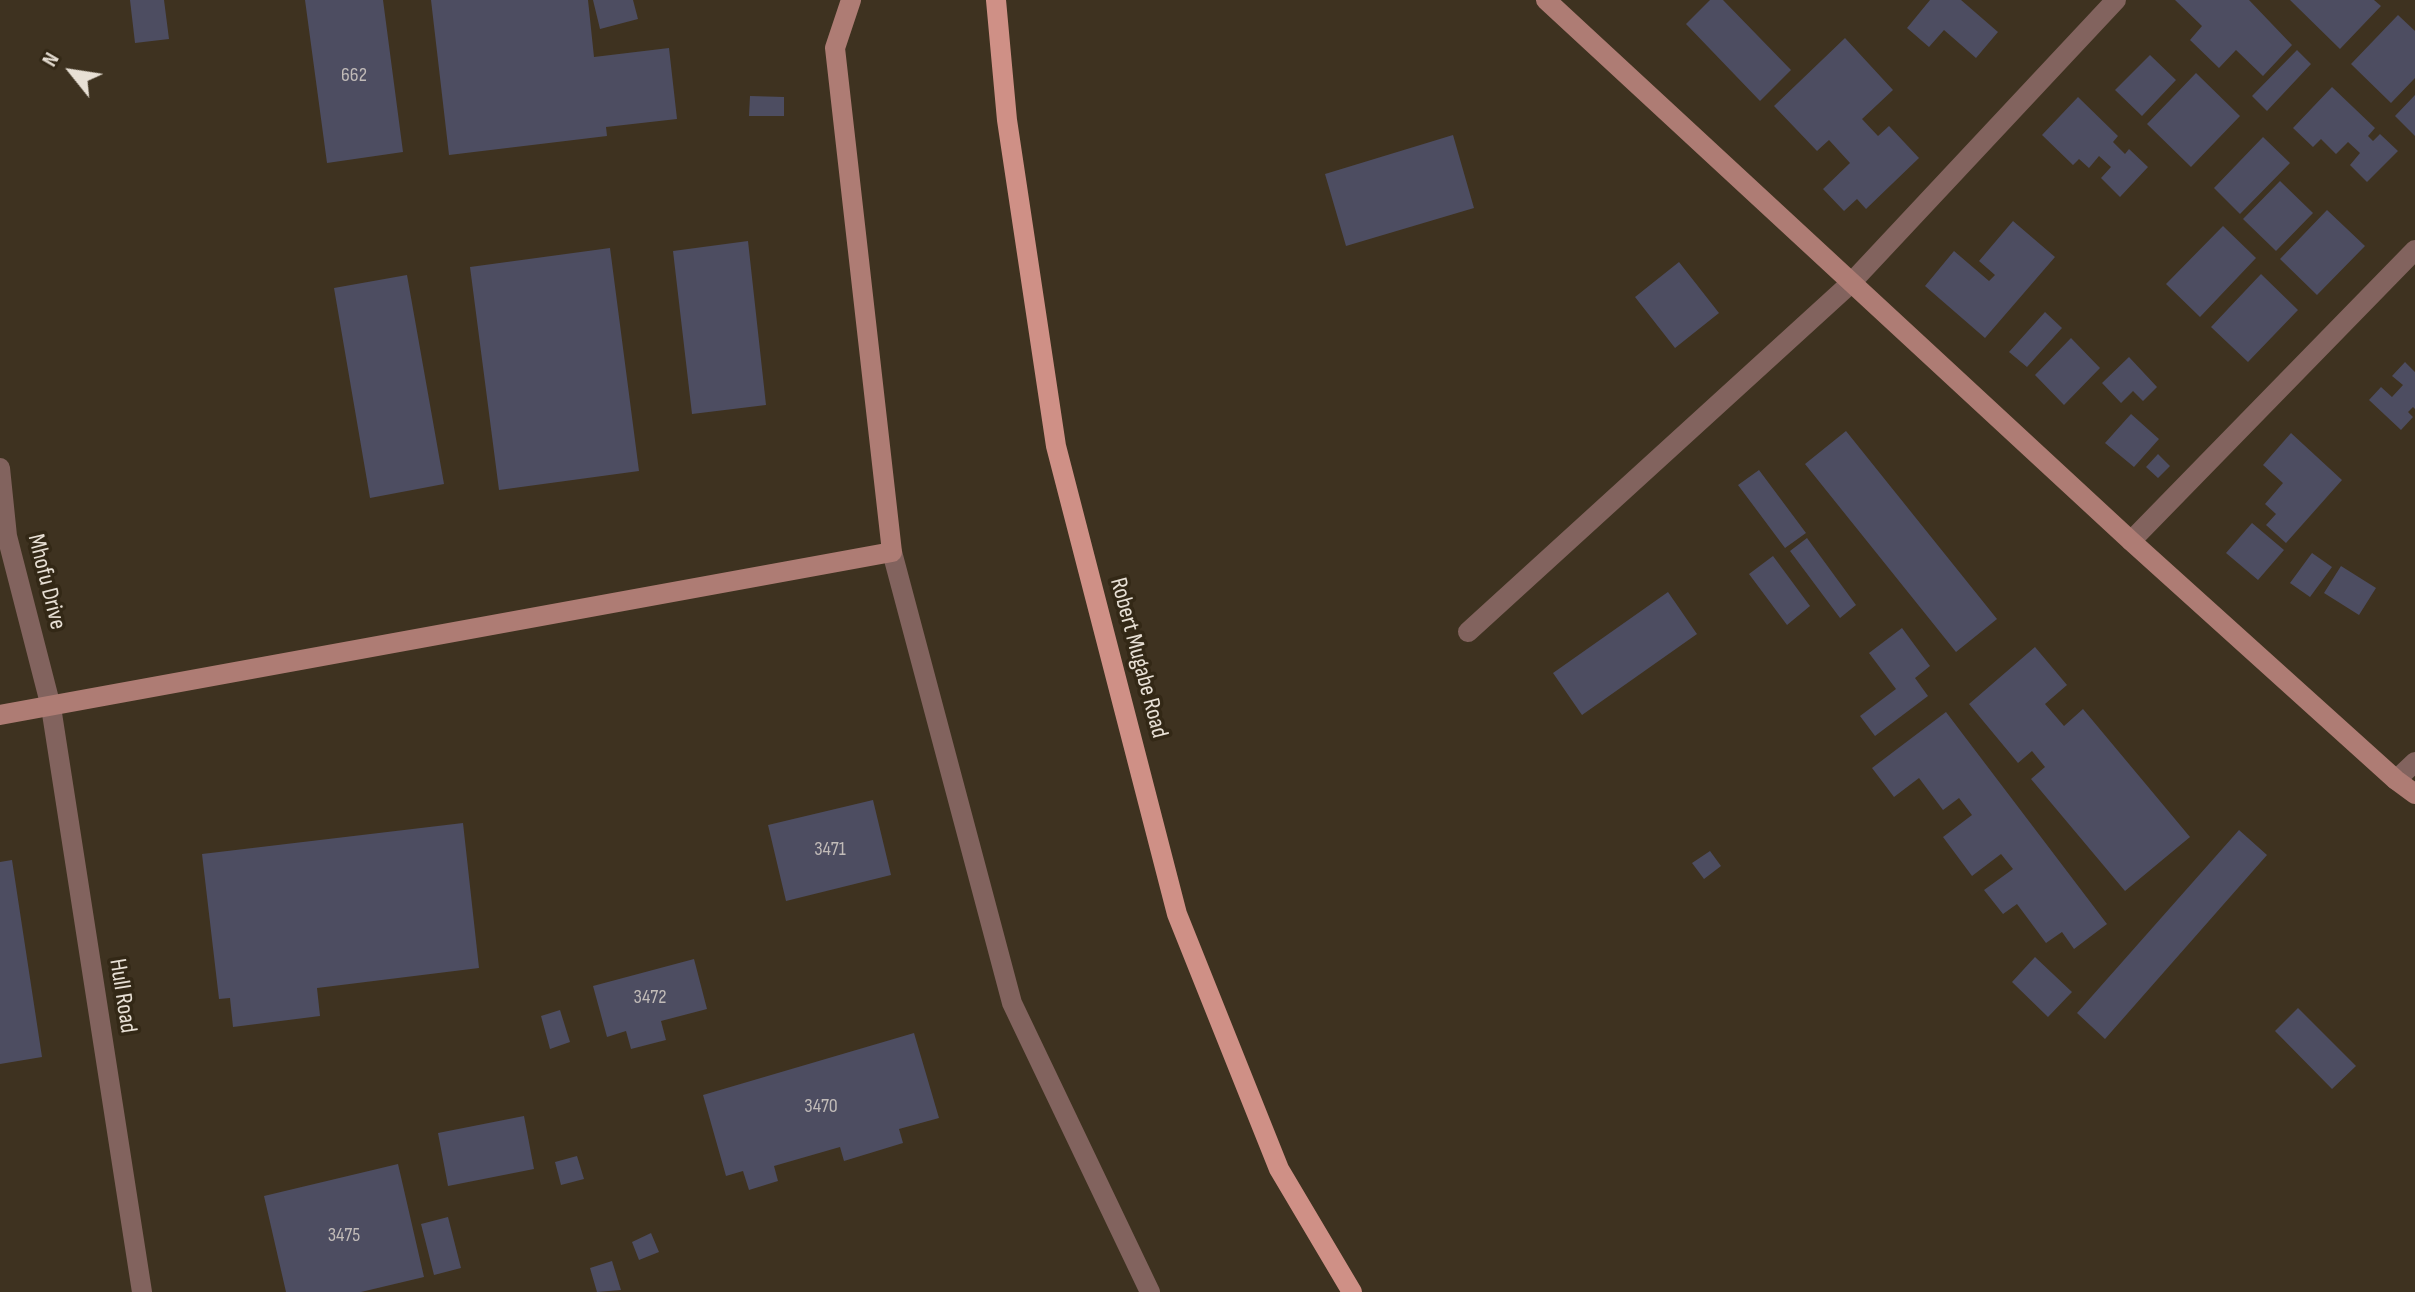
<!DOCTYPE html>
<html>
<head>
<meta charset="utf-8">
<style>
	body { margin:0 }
	#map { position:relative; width:2415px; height:1292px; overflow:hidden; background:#3e3220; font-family:"Sofia Sans Condensed",sans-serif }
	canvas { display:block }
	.north { position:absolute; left:32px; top:32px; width:80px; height:80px; -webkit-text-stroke:6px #332816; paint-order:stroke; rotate:300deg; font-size:22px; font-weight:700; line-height:32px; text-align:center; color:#e8e0d5 }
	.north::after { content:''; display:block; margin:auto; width:28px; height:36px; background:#e8e0d5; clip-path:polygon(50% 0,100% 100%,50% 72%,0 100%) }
</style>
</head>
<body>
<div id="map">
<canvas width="2415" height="1292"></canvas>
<div class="north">N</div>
</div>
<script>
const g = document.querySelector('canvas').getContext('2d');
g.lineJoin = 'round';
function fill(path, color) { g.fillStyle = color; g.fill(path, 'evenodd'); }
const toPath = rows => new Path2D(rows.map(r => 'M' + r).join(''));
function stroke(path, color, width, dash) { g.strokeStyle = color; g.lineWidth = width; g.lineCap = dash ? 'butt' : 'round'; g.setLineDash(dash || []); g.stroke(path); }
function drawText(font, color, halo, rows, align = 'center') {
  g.font = font + ' "Sofia Sans Condensed",sans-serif'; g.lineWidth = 7; g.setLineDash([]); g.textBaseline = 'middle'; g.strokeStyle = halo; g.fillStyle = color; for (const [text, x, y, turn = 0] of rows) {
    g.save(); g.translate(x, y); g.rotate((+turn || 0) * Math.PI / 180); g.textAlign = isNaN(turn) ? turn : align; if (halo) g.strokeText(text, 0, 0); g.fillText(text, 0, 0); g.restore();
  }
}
fill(toPath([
	[130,0,164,0,169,39,135,43],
	[305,0,383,0,403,152,327,163],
	[431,0,588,0,594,57,669,48,677,119,606,127,607,136,449,155],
	[593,0,633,0,638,19,600,29],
	[1710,0,1723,0,1791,70,1760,101,1686,24],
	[1930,0,1961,0,1998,32,1976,58,1944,30,1929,47,1907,28],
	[2175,0,2249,0,2292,45,2263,76,2236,50,2219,68,2190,40,2202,26],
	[2290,0,2374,0,2381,6,2340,49],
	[2398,15,2415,31,2415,78,2391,103,2351,64],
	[1845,38,1893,90,1862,119,1878,136,1889,126,1919,158,1866,209,1857,199,1844,211,1823,189,1850,163,1829,140,1817,151,1774,106],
	[2297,50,2311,64,2267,111,2252,96],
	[2150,55,2176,80,2142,116,2115,90],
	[2196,73,2240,116,2191,167,2147,124],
	[2332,87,2375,128,2368,136,2373,141,2380,134,2398,151,2367,182,2350,165,2360,153,2348,142,2336,154,2321,139,2313,147,2293,128],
	[2415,95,2415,136,2395,116],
	[750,96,784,97,784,116,749,116],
	[2078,97,2118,136,2113,142,2125,154,2129,149,2148,167,2120,197,2101,178,2111,167,2099,156,2089,168,2079,159,2073,165,2042,135],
	[1453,135,1474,208,1346,246,1325,174],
	[2263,137,2290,163,2240,214,2214,188],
	[2280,181,2313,213,2276,251,2243,219],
	[2327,210,2365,246,2317,295,2280,259],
	[2013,221,2055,257,1985,338,1925,286,1954,251,1989,281,1995,275,1979,261],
	[2223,226,2256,258,2200,317,2166,284],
	[748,241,766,405,692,414,673,251],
	[610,248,639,471,499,490,470,267],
	[1679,262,1719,313,1675,348,1635,297],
	[2261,274,2298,310,2248,362,2211,327],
	[407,275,444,484,370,498,334,288],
	[2045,312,2062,328,2027,367,2009,352],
	[2071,338,2100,368,2064,405,2035,375],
	[2129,357,2157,387,2143,401,2133,391,2121,403,2102,383],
	[2405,362,2415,372,2415,409,2413,407,2408,412,2413,417,2401,430,2369,400,2381,387,2392,397,2403,385,2392,376],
	[2131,414,2159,439,2134,467,2105,443],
	[1846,431,1997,619,1956,652,1805,464],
	[2291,433,2342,480,2286,543,2266,525,2276,514,2265,504,2283,483,2263,465],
	[2158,454,2170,466,2158,478,2146,467],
	[1759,470,1806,533,1785,548,1738,485],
	[2252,523,2284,550,2258,580,2226,553],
	[1807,538,1856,605,1840,618,1790,551],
	[2312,553,2332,567,2310,597,2290,583],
	[1773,556,1810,606,1787,625,1749,574],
	[2341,566,2376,588,2359,615,2324,593],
	[1668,592,1697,634,1582,715,1553,673],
	[1902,628,1930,666,1915,678,1928,696,1875,736,1860,716,1896,689,1869,653],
	[2035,647,2067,685,2045,704,2064,726,2083,709,2190,837,2125,891,2031,779,2045,767,2032,751,2018,763,1969,704],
	[1946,712,2107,924,2074,949,2062,932,2046,943,2017,904,2003,914,1984,890,2013,869,2001,854,1972,876,1943,837,1972,815,1959,798,1943,810,1919,778,1894,797,1872,768],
	[873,800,891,875,786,901,768,825],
	[463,823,479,968,317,988,320,1016,233,1027,230,998,219,999,202,854],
	[2239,830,2267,855,2105,1039,2077,1013],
	[1710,851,1721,866,1704,879,1692,863],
	[12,860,42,1057,0,1064,0,862],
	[2035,957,2072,992,2048,1017,2012,982],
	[694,959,707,1009,661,1021,666,1040,631,1049,626,1031,607,1037,593,986],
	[2298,1008,2356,1066,2332,1089,2275,1031],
	[560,1010,570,1042,550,1049,541,1016],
	[914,1033,939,1118,899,1129,903,1143,844,1161,840,1147,774,1166,778,1181,749,1190,743,1171,726,1176,703,1095],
	[524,1116,534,1169,448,1186,438,1133],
	[577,1156,584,1179,561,1185,555,1162],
	[398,1164,424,1277,361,1292,286,1292,264,1196],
	[448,1217,461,1268,434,1275,421,1224],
	[651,1233,659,1252,639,1260,632,1242],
	[612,1261,621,1290,597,1292,590,1268]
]), '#4d4d61');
stroke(toPath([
	[1468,632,1851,283]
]), '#82635e', 20);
stroke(toPath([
	[1851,283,2116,0],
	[0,468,7,536,51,707,142,1292],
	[2131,541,2415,250],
	[892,552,1012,1003,1150,1292],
	[2396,780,2415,762]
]), '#82635e', 20);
stroke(toPath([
	[1546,0,2131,541,2396,780,2415,794],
	[0,715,892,552,835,48,851,0]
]), '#ae7c74', 20);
stroke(toPath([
	[996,0,1007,120,1056,446,1177,914,1279,1169,1352,1292]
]), '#cf9086', 20);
drawText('20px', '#c1bbb8', null, [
	["662",354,76],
	["3471",830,850],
	["3472",650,998],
	["3470",821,1107],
	["3475",344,1236]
]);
drawText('24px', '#e8e0d5', '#332816', [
	["Mhofu Drive",46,582,76],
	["Robert Mugabe Road",1138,658,75],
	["Hull Road",122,996,81]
]);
</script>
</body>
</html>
